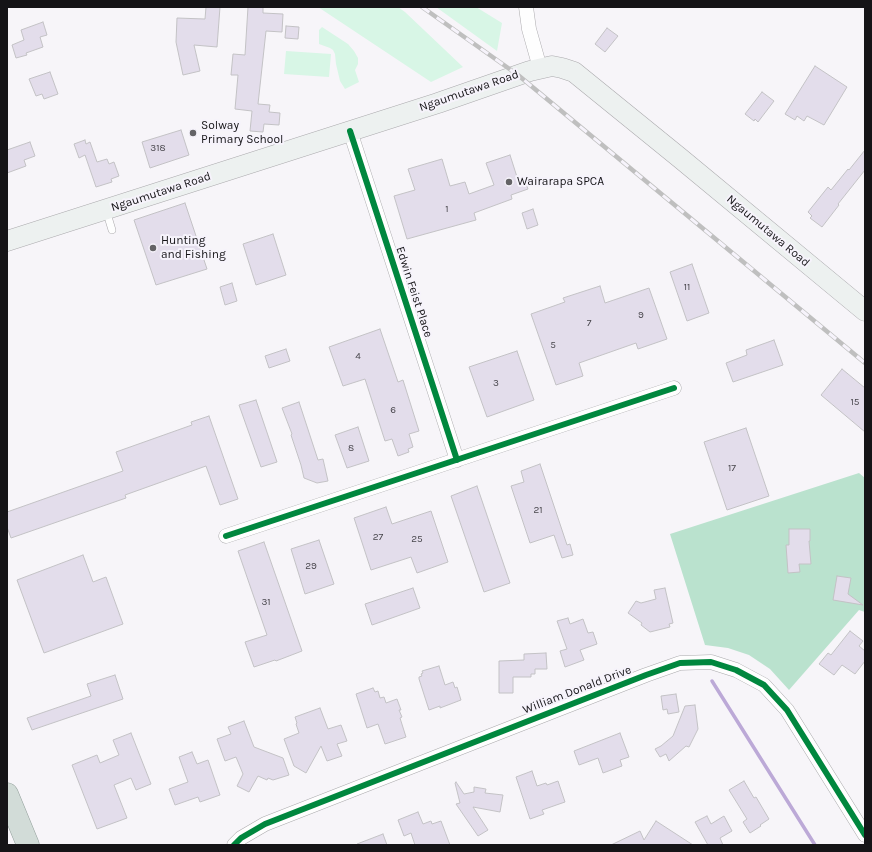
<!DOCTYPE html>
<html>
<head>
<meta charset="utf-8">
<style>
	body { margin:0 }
	#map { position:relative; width:872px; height:852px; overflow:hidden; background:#f7f5f9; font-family:Karla,sans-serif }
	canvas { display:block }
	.frame { position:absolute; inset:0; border:8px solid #151417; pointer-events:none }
</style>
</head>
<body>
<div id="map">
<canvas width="872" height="852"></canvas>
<div class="frame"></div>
</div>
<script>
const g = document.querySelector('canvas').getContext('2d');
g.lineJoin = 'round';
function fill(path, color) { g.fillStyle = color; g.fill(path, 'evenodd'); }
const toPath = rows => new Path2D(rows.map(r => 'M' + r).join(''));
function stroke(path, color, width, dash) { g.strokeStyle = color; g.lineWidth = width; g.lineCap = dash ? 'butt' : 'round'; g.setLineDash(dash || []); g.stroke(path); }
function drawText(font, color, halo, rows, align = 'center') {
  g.font = font + ' Karla,sans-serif'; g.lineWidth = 4; g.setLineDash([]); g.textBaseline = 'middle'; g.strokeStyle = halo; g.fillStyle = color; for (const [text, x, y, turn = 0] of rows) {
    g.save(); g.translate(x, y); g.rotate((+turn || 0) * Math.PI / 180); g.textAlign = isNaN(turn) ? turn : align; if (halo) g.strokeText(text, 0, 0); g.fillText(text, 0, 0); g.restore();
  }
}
fill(toPath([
	[318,7,398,7,405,12,463,67,431,82],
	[436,7,476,7,502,23,497,51],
	[322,27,348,44,354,51,358,58,358,64,355,70,359,82,345,89,340,81,336,64,335,54,333,50,330,48,319,44,319,30],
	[286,51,331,54,329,77,284,74]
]), '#d8f6e6');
fill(toPath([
	[859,473,865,478,865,612,859,610,789,690,770,669,749,655,728,648,705,645,670,534]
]), '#bae2ce');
stroke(toPath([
	[712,681,815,845]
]), '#bca9d7', 3.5);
const building = toPath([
	[206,7,220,7,217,47,194,45,200,71,183,75,176,42,177,18,205,19,206,7],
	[248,7,263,7,263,13,283,14,282,32,266,31,258,104,270,105,269,112,280,113,279,125,264,124,263,132,250,131,252,111,235,109,238,75,231,75,233,54,245,55,248,7],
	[43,22,47,35,40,37,43,47,26,53,27,55,16,58,12,45,24,40,21,30,43,22],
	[286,26,299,27,298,39,285,38,286,26],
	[607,28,618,36,605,52,595,44,607,28],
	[815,66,847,87,824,125,807,116,804,121,797,116,795,120,785,114,815,66],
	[50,72,58,94,44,99,42,94,36,96,29,79,50,72],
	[762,92,774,101,758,122,755,119,754,121,745,114,762,92],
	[181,130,189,155,150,168,142,142,181,130],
	[85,140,86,144,90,142,97,162,107,159,109,164,114,162,119,176,111,179,112,182,96,187,85,155,79,158,74,144,85,140],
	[30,142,35,156,24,160,26,166,7,173,7,150,30,142],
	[865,150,865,170,838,204,839,205,822,227,810,218,812,216,808,212,828,187,831,190,848,169,849,170,865,150],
	[510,155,518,180,524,178,528,189,511,195,512,199,474,213,476,220,407,239,394,196,415,190,408,169,442,159,450,186,465,182,469,194,494,185,486,163,510,155],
	[185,203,207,269,156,285,134,220,185,203],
	[533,209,538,225,527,229,522,213,533,209],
	[273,234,286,275,256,285,243,244,273,234],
	[692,264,709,313,687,321,670,272,692,264],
	[232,283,237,301,225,305,220,287,232,283],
	[600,286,605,303,649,288,667,339,638,349,636,343,579,363,583,376,556,385,531,314,565,302,563,298,600,286],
	[380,329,398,382,403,380,419,431,409,434,413,447,408,449,409,452,398,456,392,439,385,441,365,379,343,386,329,347,380,329],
	[774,340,783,365,733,382,726,363,747,355,746,350,774,340],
	[286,349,290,361,269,368,265,356,286,349],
	[517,351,534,400,487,417,469,367,517,351],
	[842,369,865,388,865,432,821,395,842,369],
	[256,400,277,462,261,467,239,405,256,400],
	[299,402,318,460,323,459,328,481,317,483,304,478,301,465,291,435,292,434,282,408,299,402],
	[209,416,238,499,220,505,206,466,125,495,126,498,11,538,7,527,7,512,123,471,116,452,192,425,191,422,209,416],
	[358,427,369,461,347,468,335,435,358,427],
	[746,428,769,496,727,510,704,442,746,428],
	[540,464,567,545,570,544,573,555,562,558,554,535,530,543,511,486,524,482,521,471,540,464],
	[477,486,510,583,484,592,451,496,477,486],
	[386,507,392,524,431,511,448,562,417,573,411,557,371,570,354,518,386,507],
	[789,529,810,529,810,541,809,541,811,564,799,564,800,572,788,573,786,545,789,545,789,529],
	[319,540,334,584,305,594,291,549,319,540],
	[264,542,302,651,276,661,275,660,254,667,245,642,267,635,238,551,264,542],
	[83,555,93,582,106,577,123,624,44,653,17,580,83,555],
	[837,576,851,578,848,594,863,605,833,600,837,576],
	[413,588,420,608,372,625,365,604,413,588],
	[665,588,673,623,669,624,670,627,650,632,641,625,642,623,628,613,636,601,641,603,656,599,654,590,665,588],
	[568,618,570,624,583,619,588,633,593,632,597,644,580,650,584,660,565,667,560,651,567,649,557,621,568,618],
	[850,631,863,641,859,646,865,651,865,661,855,674,842,665,834,675,819,664,828,653,831,655,850,631],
	[546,653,547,669,535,669,535,674,531,674,531,677,513,677,513,693,499,693,499,661,524,660,524,654,546,653],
	[439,666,445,685,453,682,455,688,457,687,461,700,440,708,440,706,429,710,419,679,419,677,422,676,421,674,423,673,422,671,439,666],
	[115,675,123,699,32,730,27,718,91,696,87,684,115,675],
	[373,688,375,692,378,691,380,698,384,697,386,703,397,699,401,710,399,710,402,717,400,718,406,737,385,744,378,724,367,728,356,694,373,688],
	[676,694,679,712,668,714,667,709,663,710,661,696,676,694],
	[695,705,698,729,689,747,686,746,669,761,666,754,660,757,655,749,661,746,673,736,685,706,695,705],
	[320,708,328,729,341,725,347,741,337,744,342,756,327,761,321,746,306,773,294,766,284,739,299,733,296,724,297,723,295,717,320,708],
	[244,721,254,747,283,758,289,775,273,780,268,778,267,780,258,776,249,792,237,786,243,774,236,757,225,761,217,739,231,734,228,727,244,721],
	[131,733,151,784,136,790,131,778,114,785,127,818,97,829,72,765,97,755,100,763,119,755,113,740,131,733],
	[620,733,629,757,620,760,622,766,603,773,598,758,579,765,574,751,620,733],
	[192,752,197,764,208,760,220,795,200,802,198,797,175,805,169,789,188,782,179,757,192,752],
	[532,771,537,786,546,783,547,785,558,781,565,802,542,810,544,814,530,819,516,777,532,771],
	[744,781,754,798,756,797,769,819,760,825,761,826,750,833,743,822,747,819,729,790,744,781],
	[456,782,464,794,474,792,474,787,486,789,485,793,503,795,500,812,473,807,488,830,478,836,456,804,460,803,455,783,456,782],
	[418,812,423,824,431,821,432,824,441,821,450,845,415,845,411,833,404,836,398,820,418,812],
	[707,816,711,824,724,816,732,831,720,838,723,845,708,845,695,822,707,816],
	[656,821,693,845,611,845,640,831,644,840,656,821],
	[383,834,387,845,357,845,357,844,383,834]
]);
fill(building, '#e3ddeb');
stroke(building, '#c3c2c5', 1);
const service = toPath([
	[106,210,112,230]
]);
const minor = toPath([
	[526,7,529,29,540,68],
	[350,131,457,460],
	[226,536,674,388],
	[234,845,241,838,265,824,646,675,680,663,711,662,736,670,764,685,787,710,865,835]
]);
const secondary = toPath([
	[7,241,438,103,530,71,552,66,562,68,574,72,680,158,865,311]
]);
const trunk = toPath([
	[7,794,28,845]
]);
stroke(service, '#abaaad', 8);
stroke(minor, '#abaaad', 15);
stroke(secondary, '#abaaad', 21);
stroke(trunk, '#94a09c', 23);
stroke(service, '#fefefe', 7);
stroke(minor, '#fefefe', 14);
stroke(secondary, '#edf1f0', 20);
stroke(trunk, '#d2dcd8', 22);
const rail = toPath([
	[422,7,518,75,865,363]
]);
stroke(rail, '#bfbfbf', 4.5);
stroke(rail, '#f6f3fb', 3, [9]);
stroke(toPath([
	[350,131,457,460],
	[226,536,674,388],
	[234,845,241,838,265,824,646,675,680,663,711,662,736,670,764,685,787,710,865,835]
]), '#00873e', 6);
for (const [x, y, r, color] of [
	[193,133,4,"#646366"],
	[509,182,4,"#646366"],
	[153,248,4,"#646366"]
]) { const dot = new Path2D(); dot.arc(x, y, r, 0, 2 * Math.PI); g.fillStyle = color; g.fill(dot); stroke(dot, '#f6f3fb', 1.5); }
drawText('10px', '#48464c', null, [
	["318",158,148],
	["1",447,209],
	["11",687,287],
	["9",641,315],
	["7",589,323],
	["5",553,345],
	["4",358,356],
	["3",496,383],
	["15",855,402],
	["6",393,410],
	["8",351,448],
	["17",732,468],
	["21",538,510],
	["27",378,537],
	["25",417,539],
	["29",311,566],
	["31",266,602]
]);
drawText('12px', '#151417', '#f6f3fb', [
	["Ngaumutawa Road",469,91,-19],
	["Ngaumutawa Road",161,192,-18],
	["Ngaumutawa Road",768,231,40],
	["Edwin Feist Place",414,292,72],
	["William Donald Drive",577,690,-21]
]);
drawText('12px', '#151417', '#f6f3fb', [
	["Solway",201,126],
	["Primary School",201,140],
	["Wairarapa SPCA",517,182],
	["Hunting",161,241],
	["and Fishing",161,255]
], 'left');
</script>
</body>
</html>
